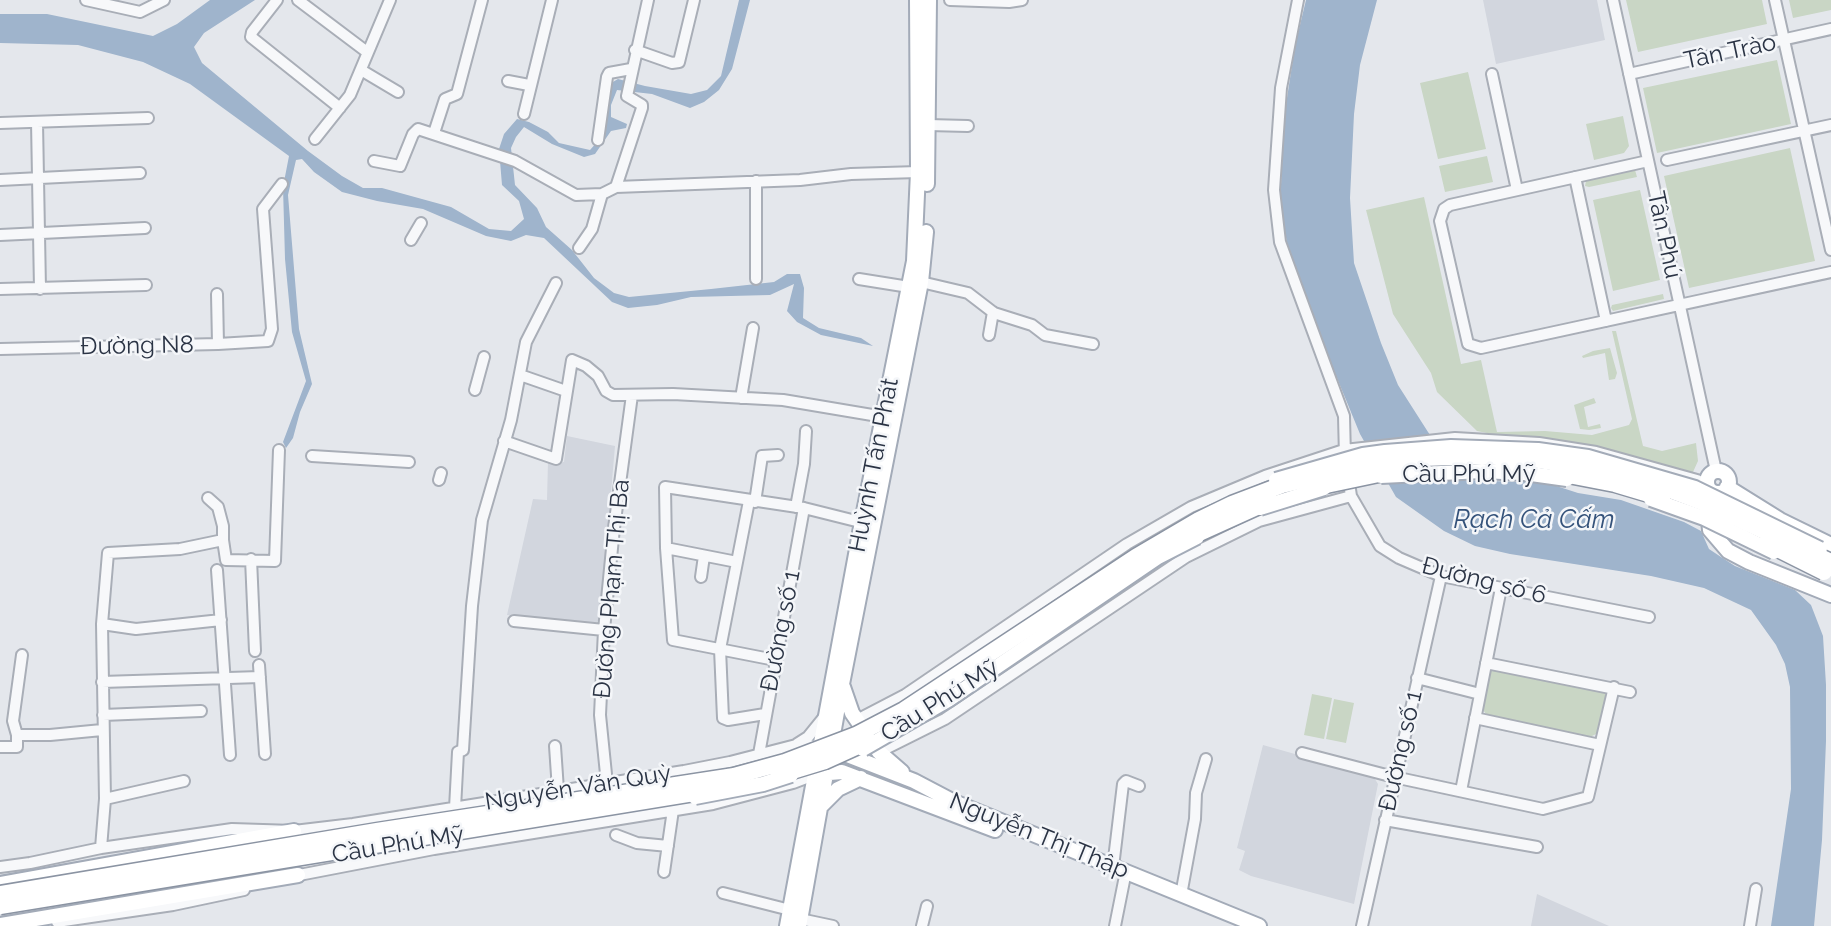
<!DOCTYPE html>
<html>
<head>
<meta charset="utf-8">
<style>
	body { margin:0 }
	canvas { display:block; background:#e4e7ec }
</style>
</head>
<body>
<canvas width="1831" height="926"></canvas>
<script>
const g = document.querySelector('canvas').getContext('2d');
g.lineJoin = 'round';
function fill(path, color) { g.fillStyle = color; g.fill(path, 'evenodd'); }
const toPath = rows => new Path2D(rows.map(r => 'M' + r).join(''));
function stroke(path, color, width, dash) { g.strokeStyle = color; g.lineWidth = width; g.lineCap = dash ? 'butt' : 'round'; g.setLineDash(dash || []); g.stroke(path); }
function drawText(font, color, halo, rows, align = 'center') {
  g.font = font + ' Raleway,sans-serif'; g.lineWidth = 5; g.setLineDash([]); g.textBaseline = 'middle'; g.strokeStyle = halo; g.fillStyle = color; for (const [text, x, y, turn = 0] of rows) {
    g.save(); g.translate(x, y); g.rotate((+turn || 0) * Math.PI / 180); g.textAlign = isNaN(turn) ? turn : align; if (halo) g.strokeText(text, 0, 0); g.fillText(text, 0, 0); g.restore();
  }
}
fill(toPath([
	[1483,0,1597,0,1605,40,1496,64],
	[567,436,615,446,600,619,595,624,507,615,533,499,547,500,548,461,564,462],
	[1263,745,1373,776,1378,784,1354,904,1251,876,1239,870,1245,851,1237,848],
	[1537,894,1609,926,1531,926]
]), '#d2d6de');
fill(toPath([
	[1626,0,1762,0,1767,24,1638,52],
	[1789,0,1831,0,1831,10,1793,18],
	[1777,60,1791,124,1657,153,1643,88],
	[1468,72,1486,149,1438,159,1420,83],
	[1623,116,1629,146,1624,153,1594,160,1586,124],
	[1790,148,1815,261,1689,288,1664,176],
	[1487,156,1493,182,1445,192,1439,166],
	[1635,170,1637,177,1589,187,1585,186,1586,181],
	[1640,190,1660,280,1613,291,1593,200],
	[1424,197,1461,364,1481,360,1497,432,1545,431,1592,435,1629,425,1632,419,1612,331,1616,331,1643,446,1662,451,1696,443,1698,461,1693,472,1688,473,1477,431,1437,392,1431,373,1393,314,1366,210],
	[1663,294,1664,299,1613,311,1611,308,1612,305],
	[1610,348,1617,373,1615,379,1609,380,1605,353,1583,358,1582,356,1593,351],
	[1594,398,1596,403,1584,407,1588,427,1600,424,1601,428,1589,430,1580,429,1574,405],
	[1490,668,1607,692,1608,697,1600,732,1590,737,1486,714,1481,707],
	[1312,694,1332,698,1324,739,1304,735],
	[1334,699,1354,703,1346,743,1326,739]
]), '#c9d6c5');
fill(toPath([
	[210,0,255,0,204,33,194,47,202,63,308,151,342,176,363,188,382,188,451,207,489,229,511,231,524,219,519,201,502,185,499,149,504,134,517,119,529,122,548,132,559,143,590,150,598,141,606,86,618,79,645,86,691,94,707,90,721,76,739,0,750,0,732,69,719,90,704,102,690,108,652,94,617,90,611,105,611,117,627,124,626,128,611,131,595,154,584,157,552,144,524,127,516,137,511,148,515,185,537,208,546,227,572,250,594,278,614,293,629,297,711,289,774,282,787,274,800,274,804,288,803,318,819,328,861,338,873,346,821,335,797,322,787,311,794,284,770,295,691,297,657,305,628,308,612,302,544,238,526,235,511,241,486,236,423,209,377,201,342,192,314,172,302,159,296,160,288,195,299,329,312,384,300,412,293,438,286,448,283,442,306,381,292,332,285,259,283,187,289,156,190,84,143,62,78,45,0,43,0,14,47,14,153,36,177,24],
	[1306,0,1377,0,1360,65,1354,114,1350,198,1354,263,1381,343,1398,385,1428,432,1463,480,1547,483,1578,493,1621,500,1684,522,1701,531,1709,549,1721,557,1735,566,1795,590,1811,605,1823,636,1826,685,1826,741,1822,840,1814,926,1771,926,1791,789,1790,687,1785,664,1776,645,1751,610,1704,588,1651,576,1510,554,1475,546,1444,531,1396,497,1360,434,1291,266,1280,203,1285,111,1295,46]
]), '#9fb4cc');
const minor = toPath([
	[86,0,140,12,164,0],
	[277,0,252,32,251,37,340,108],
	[298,0,367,52],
	[950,0,1009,2,1022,0],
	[1298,0,1281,88,1274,190,1280,242,1344,416,1345,457],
	[1613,0,1716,471],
	[1775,0,1831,250],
	[635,50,672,63,679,62,694,0],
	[361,70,398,92],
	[1492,74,1517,190],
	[1629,74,1831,29],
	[508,81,529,85],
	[524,114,552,0],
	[37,122,40,289],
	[0,123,148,118],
	[928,125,968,126],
	[434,133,445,99,457,94,482,0],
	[315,139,350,95,390,0],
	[598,140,607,77,609,73,631,69],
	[1667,160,1831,125],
	[374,161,400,166,413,134,418,129,515,161,576,195,602,194,616,187,800,180,851,174,918,172],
	[1648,161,1450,205,1444,209,1440,221,1468,344,1481,348,1831,272],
	[1575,177,1606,321],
	[0,180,140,173],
	[756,181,756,279],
	[616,187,642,108,642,105,627,96,648,0],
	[0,235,145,228],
	[411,240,421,223],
	[579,248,592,229,602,194],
	[859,279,909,287],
	[921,282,968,293,994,313,1032,325,1045,335,1093,344],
	[0,289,146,285],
	[217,294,218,344],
	[989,335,993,312],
	[0,349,218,344,268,341,272,329,263,209,282,184],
	[520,375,566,391],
	[475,390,484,357],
	[741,398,753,328],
	[504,441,556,459,572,360,586,366,598,376,606,391,613,395,673,394,783,400,884,417],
	[312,456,409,462],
	[1348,476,1351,496,1380,546,1399,558,1441,576,1649,617],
	[439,480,441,473],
	[208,498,218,507,223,526,223,540],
	[749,501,720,649,723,718,728,720,765,714],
	[755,502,762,456,778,455],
	[796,507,804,464,806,431],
	[666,548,737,562],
	[251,559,255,651],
	[217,570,230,755],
	[701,577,704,556],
	[514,621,604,630],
	[102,624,136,629,221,620],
	[775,660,673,640,666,548,665,487,804,508,868,524],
	[1486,663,1630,692],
	[259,665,265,754],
	[1417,678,1480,694],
	[102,682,260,677],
	[103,715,201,711],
	[1475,718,1600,745],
	[857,720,905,695,1127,544,1191,507,1265,476,1344,450,1455,438,1539,443,1596,452,1697,480,1708,486],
	[17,735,50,735,102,730],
	[797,744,808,737,825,716],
	[555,746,558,790],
	[0,747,17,747,17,735,13,721,22,655],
	[879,752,945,719,1186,557,1259,521,1351,496],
	[1302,753,1394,777,1543,809,1588,797,1614,687],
	[759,754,804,508],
	[607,784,600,715,604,630,614,528,632,395],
	[1461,791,1501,588],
	[105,799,184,781],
	[455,808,458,752,463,750,472,606,482,520,511,420,526,342,556,283],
	[1385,820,1537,847],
	[616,835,637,843,668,846],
	[101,848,105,799,102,624,108,553,180,549,223,540,226,560,275,561,279,450],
	[0,867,30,863,101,848,232,829,294,831,353,824,684,771,730,762,796,745,819,746],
	[1113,867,1123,784,1126,781,1139,786],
	[664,872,673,810],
	[294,876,434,849,713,804,793,783,814,775],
	[723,893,790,910],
	[1181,895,1195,819,1196,793,1206,759],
	[800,919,833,926],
	[57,922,173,905,244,890],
	[922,926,927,906],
	[1115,926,1124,881],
	[1362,926,1441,576],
	[1750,926,1756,889]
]);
const major = toPath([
	[927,184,929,0],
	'1707 482a11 11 0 1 1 22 0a11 11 0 1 1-22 0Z',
	[1727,487,1780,520,1831,545],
	[1708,510,1710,530,1728,551,1749,562,1831,595],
	[843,687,852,713,879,752,902,772],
	[837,751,914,781,954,802,1259,926],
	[817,774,842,772,995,830],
	[821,806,838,789,861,778],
	[0,884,294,831],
	[0,925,298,875],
	[787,926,862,522,914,261,918,172,917,0],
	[799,926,842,684,921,282,926,232]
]);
stroke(minor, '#a9aeb7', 14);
stroke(major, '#a3abb8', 18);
stroke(minor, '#f7f8fa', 10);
stroke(major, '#fff', 14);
const majorBridge = toPath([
	[1381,476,1482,471,1524,473,1567,479],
	[1276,480,1363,455,1385,452,1451,447,1538,450,1588,457,1695,488,1820,549],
	[1651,499,1704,518,1774,552],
	[1260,508,1324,488],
	[863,749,948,700,1158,557,1197,537],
	[695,797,763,784,791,775]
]);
const highwayBridge = toPath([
	[1558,473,1615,484,1662,498],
	[1312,488,1393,471],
	[1186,539,1270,501],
	[1766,543,1824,572],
	[779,775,825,761,869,741],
	[0,894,377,831,734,776,785,762,856,735,904,710,1136,557,1199,520,1232,504,1282,485,1368,464,1422,458,1483,456,1539,460,1603,470,1644,480,1702,502,1831,562],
	[0,906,706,791]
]);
stroke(majorBridge, '#a3abb8', 18, []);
stroke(highwayBridge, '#8b94a3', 19, []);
stroke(majorBridge, '#fff', 14);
stroke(highwayBridge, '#fff', 16);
drawText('24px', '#2b3445', '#f4f6f9', [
	["Tân Trào",1730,52,-12],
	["Tân Phú",1664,235,78],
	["Đường N8",137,346,-1],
	["Huỳnh Tấn Phát",874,465,-79],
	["Cầu Phú Mỹ",1469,475],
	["Đường số 6",1484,581,14],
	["Đường Phạm Thị Ba",612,589,-85],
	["Đường số 1",781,631,-79],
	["Cầu Phú Mỹ",940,701,-32],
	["Đường số 1",1401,751,-77],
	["Nguyễn Văn Quỳ",578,788,-9],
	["Nguyễn Thị Thập",1039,836,22],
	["Cầu Phú Mỹ",398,845,-9]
]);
drawText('italic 26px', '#34527a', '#f4f6f9', [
	["Rạch Cả Cấm",1534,520]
]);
</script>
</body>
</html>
